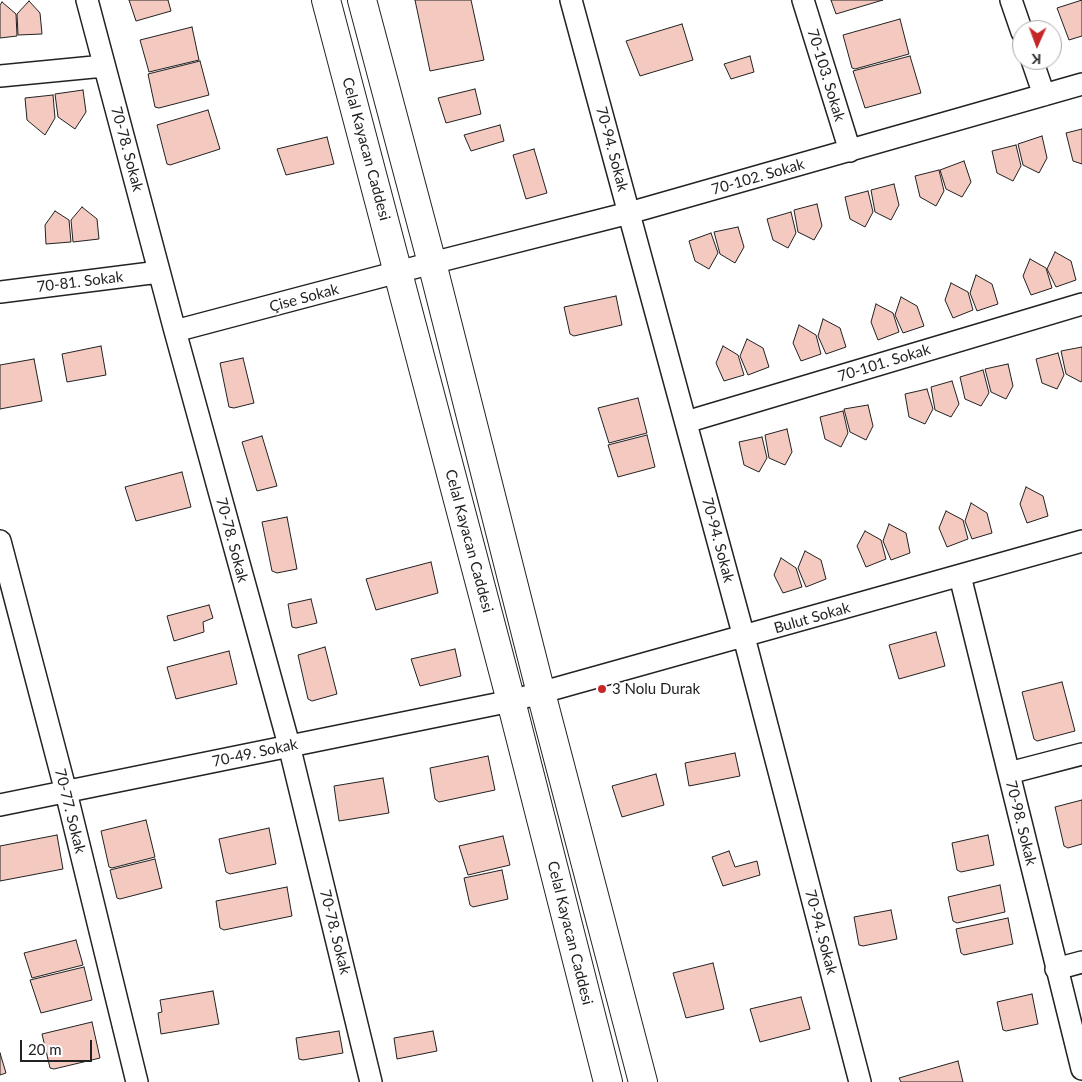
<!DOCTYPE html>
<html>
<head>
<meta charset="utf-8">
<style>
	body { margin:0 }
	#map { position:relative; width:1082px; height:1082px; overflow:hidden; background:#fff; font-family:Lato,sans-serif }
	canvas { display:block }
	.north { position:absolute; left:1012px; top:20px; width:50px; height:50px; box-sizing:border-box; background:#fff; border:1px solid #a7a7a7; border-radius:50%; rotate:182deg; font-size:14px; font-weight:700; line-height:20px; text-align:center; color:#222 }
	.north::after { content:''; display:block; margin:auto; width:18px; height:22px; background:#c62828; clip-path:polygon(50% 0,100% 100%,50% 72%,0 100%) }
	.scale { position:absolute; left:20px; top:1040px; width:72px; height:22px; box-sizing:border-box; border:2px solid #222; border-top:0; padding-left:6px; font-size:15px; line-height:18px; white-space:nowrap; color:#222; -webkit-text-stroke:4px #fff; paint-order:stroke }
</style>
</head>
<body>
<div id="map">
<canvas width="1082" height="1082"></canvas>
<div class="north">K</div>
<div class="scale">20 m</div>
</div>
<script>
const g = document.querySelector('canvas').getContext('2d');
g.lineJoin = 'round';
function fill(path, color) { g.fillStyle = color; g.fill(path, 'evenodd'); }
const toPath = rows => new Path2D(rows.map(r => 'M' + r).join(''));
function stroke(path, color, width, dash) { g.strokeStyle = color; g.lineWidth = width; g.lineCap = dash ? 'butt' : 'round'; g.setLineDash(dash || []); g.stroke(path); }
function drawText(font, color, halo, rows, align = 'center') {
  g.font = font + ' Lato,sans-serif'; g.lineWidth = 4; g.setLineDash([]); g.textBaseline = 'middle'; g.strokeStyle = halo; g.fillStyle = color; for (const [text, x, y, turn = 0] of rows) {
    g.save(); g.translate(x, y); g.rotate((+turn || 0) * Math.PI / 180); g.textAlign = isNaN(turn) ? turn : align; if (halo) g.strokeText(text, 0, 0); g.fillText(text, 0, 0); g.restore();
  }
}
const building = toPath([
	[129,0,168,0,171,11,136,21,129,0],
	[415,0,471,0,484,60,430,71,415,0],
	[831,0,883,0,836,14,831,0],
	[1082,0,1082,36,1069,40,1057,8,1082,0],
	[29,1,40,13,42,34,18,35,17,14,29,1],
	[2,2,16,14,17,36,0,38,0,5,2,2],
	[900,19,909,54,855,69,852,68,843,35,900,19],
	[682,24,693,60,640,76,626,41,682,24],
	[192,27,199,60,149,72,140,40,192,27],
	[750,56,754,72,731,79,724,64,750,56],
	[910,56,921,93,865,108,853,71,910,56],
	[200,61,209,95,159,108,155,107,148,74,200,61],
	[475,89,481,114,446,123,438,98,475,89],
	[83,90,86,112,75,129,58,117,55,94,83,90],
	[53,95,55,118,45,135,27,120,25,98,53,95],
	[208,110,220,149,170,165,167,164,157,125,208,110],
	[500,125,504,141,471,151,464,135,500,125],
	[1082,129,1082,164,1073,161,1066,133,1082,129],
	[1042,136,1047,158,1039,173,1023,165,1018,144,1042,136],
	[327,137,334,164,286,175,277,149,327,137],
	[1016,145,1021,166,1013,181,997,173,992,151,1016,145],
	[534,149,547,193,526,199,513,155,534,149],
	[964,161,971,182,962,197,946,189,940,170,964,161],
	[939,170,944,191,936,206,920,197,915,176,939,170],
	[894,184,899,205,891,220,875,212,871,190,894,184],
	[868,191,873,212,865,227,850,219,845,197,868,191],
	[817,204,822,226,814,240,798,232,794,210,817,204],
	[82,207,97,219,99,239,73,242,71,220,82,207],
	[55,211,69,220,71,242,46,244,45,225,55,211],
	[791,212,796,233,788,248,773,240,767,219,791,212],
	[738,227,744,247,735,263,720,254,714,232,738,227],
	[711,233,718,253,709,269,695,261,689,241,711,233],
	[1055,252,1071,261,1076,280,1056,287,1047,269,1055,252],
	[1030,259,1046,268,1052,288,1031,295,1023,276,1030,259],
	[976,275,992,284,998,304,977,311,970,293,976,275],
	[951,283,968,292,973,310,953,318,945,300,951,283],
	[616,296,622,325,574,336,570,334,564,307,616,296],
	[901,297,917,306,924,326,903,333,895,315,901,297],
	[876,304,893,313,899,332,878,340,871,322,876,304],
	[823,319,840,328,846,347,826,354,818,336,823,319],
	[799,325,816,335,821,354,801,361,793,343,799,325],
	[747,339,763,348,769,367,748,375,740,356,747,339],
	[101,346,106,375,67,382,62,354,101,346],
	[723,346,738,355,744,375,724,381,716,363,723,346],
	[1082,347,1082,380,1081,382,1066,374,1061,351,1082,347],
	[1058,353,1064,375,1057,389,1042,383,1036,359,1058,353],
	[243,358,254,403,234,408,229,407,220,363,243,358],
	[34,359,42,401,0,409,0,365,34,359],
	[1008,364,1013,386,1006,399,991,392,985,369,1008,364],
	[983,370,989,393,981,406,965,399,960,377,983,370],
	[952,381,959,404,951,417,935,410,931,387,952,381],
	[927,389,933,409,925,424,909,417,905,394,927,389],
	[638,398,647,433,609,443,598,408,638,398],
	[868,405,873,426,866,440,850,432,844,409,868,405],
	[843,411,848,433,841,447,825,439,820,417,843,411],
	[787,429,792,452,785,465,769,458,765,435,787,429],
	[647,435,655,467,618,477,608,445,647,435],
	[262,436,277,486,257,491,242,442,262,436],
	[762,437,767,458,759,472,744,465,739,442,762,437],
	[182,472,191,507,136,521,125,487,182,472],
	[1026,487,1043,496,1048,516,1027,523,1020,504,1026,487],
	[971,503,987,513,992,533,972,539,965,521,971,503],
	[946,511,963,520,968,539,947,547,939,528,946,511],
	[287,517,297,569,277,573,272,571,262,522,287,517],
	[889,524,906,533,910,553,891,560,883,541,889,524],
	[865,531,881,540,886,559,866,567,857,546,865,531],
	[805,551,821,560,826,579,806,587,798,568,805,551],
	[781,558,796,568,802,587,783,593,774,575,781,558],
	[431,562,438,593,376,610,366,579,431,562],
	[311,599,317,623,296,628,292,627,288,604,311,599],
	[209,605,213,618,203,622,204,632,174,641,167,616,209,605],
	[936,632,945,666,899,679,889,645,936,632],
	[325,647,337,694,312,701,308,699,298,655,325,647],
	[455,649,461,676,420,686,411,659,455,649],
	[229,651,237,684,176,699,167,667,229,651],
	[1062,682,1075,731,1037,741,1034,739,1022,692,1062,682],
	[735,753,740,776,689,786,685,763,735,753],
	[488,756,495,790,439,802,435,799,430,768,488,756],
	[656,774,664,805,622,817,612,786,656,774],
	[383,778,389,813,339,821,334,786,383,778],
	[1082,800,1082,844,1068,848,1064,846,1055,807,1082,800],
	[146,820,155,857,112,868,109,867,101,831,146,820],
	[269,828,276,864,230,874,226,872,219,839,269,828],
	[57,835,63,869,0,881,0,846,57,835],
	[988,835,994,865,961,872,957,870,952,843,988,835],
	[503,836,510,865,468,875,459,846,503,836],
	[729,851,735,867,757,861,760,875,723,886,712,857,729,851],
	[155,859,162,888,120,899,117,898,110,870,155,859],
	[502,870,508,899,473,907,470,905,464,878,502,870],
	[1000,885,1005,912,957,923,953,921,948,897,1000,885],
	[287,887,292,916,224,930,220,928,216,901,287,887],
	[891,910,897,939,863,946,859,945,854,917,891,910],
	[1008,918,1013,944,964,955,961,953,956,929,1008,918],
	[76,940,83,965,32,978,24,953,76,940],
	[713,963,724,1009,686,1018,673,973,713,963],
	[84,967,92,1000,41,1013,30,980,84,967],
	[213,991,219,1024,161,1034,158,1013,162,1012,160,1000,213,991],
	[1032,994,1038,1024,1006,1031,1003,1030,997,1002,1032,994],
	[801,997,810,1029,760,1042,750,1009,801,997],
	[92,1022,100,1058,54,1069,50,1068,42,1034,92,1022],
	[339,1031,343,1053,303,1060,299,1059,296,1038,339,1031],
	[433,1031,437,1051,397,1059,394,1038,433,1031],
	[0,1053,6,1073,0,1075,0,1053],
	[958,1061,963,1082,901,1082,899,1078,958,1061]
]);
fill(building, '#f3c9c0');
stroke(building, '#222', 1);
const minor = toPath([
	[87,0,175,331,289,745,371,1082],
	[571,0,744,637,860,1082],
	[803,0,850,151],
	[1011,0,1022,32],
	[1032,60,1044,95],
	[0,76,104,66],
	[0,292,159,272],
	[175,331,432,263,629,213,1082,84],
	[686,422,1082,304],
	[0,541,66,792,137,1082],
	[960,576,1082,1069],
	[1009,773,1082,754],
	[0,805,511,701,1082,541],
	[1056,969,1082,962]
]);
const tertiary = toPath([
	[326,0,511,701,608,1082],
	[362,0,432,263,541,693,643,1082]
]);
stroke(minor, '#222', 24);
stroke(tertiary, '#222', 30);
stroke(minor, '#fff', 21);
stroke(tertiary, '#fff', 28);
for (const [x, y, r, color] of [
	[602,689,5,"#c62828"]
]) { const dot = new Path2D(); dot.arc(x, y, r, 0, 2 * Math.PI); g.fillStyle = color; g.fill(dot); stroke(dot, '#fff', 2); }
drawText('15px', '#222', '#fff', [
	["70-103. Sokak",826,75,73],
	["70-78. Sokak",127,149,75],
	["Celal Kayacan Caddesi",366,149,75],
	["70-94. Sokak",612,149,75],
	["70-102. Sokak",758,177,-16],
	["70-81. Sokak",80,282,-7],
	["Çise Sokak",304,298,-15],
	["70-101. Sokak",884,363,-17],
	["70-78. Sokak",232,540,75],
	["70-94. Sokak",718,540,75],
	["Celal Kayacan Caddesi",469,541,75],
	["Bulut Sokak",812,618,-16],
	["70-49. Sokak",255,753,-12],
	["70-77. Sokak",70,811,76],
	["70-98. Sokak",1021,823,76],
	["70-78. Sokak",335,932,76],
	["70-94. Sokak",821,932,75],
	["Celal Kayacan Caddesi",570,933,76]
]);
drawText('15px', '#222', '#fff', [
	["3 Nolu Durak",612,689]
], 'left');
</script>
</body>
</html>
